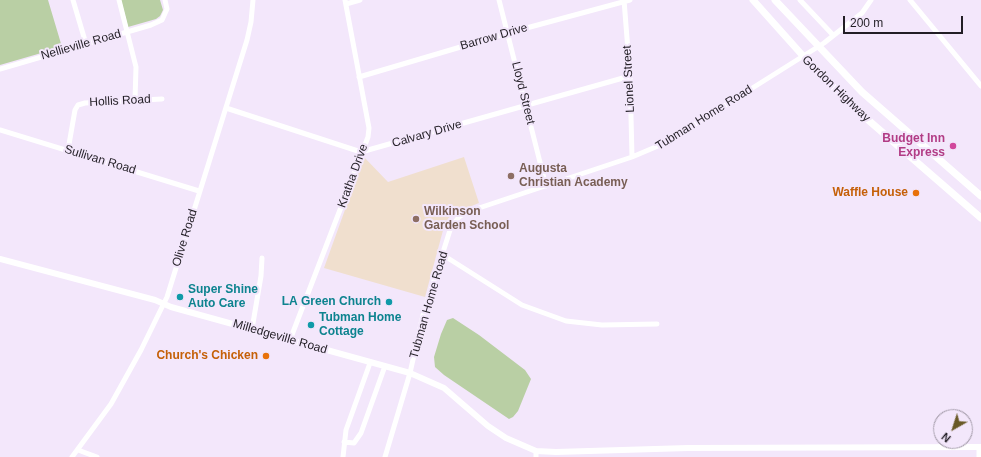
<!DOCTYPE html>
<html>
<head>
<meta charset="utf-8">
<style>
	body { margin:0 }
	#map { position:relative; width:981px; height:457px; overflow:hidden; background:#f3e7fb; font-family:Arial,sans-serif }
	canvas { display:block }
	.north { position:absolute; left:933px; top:409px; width:40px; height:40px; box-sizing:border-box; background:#f3e7fb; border:1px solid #9f97a5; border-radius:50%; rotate:219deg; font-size:11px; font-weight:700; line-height:16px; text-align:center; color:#221e25 }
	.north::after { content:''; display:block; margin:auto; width:14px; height:18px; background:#695926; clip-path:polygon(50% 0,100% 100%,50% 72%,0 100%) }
	.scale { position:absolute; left:843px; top:16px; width:120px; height:18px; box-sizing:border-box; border:2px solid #221e25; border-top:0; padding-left:5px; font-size:12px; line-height:14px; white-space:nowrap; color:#221e25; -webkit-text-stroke:3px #f3e7fb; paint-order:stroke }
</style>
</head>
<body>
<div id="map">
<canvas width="981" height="457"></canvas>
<div class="north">N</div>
<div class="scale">200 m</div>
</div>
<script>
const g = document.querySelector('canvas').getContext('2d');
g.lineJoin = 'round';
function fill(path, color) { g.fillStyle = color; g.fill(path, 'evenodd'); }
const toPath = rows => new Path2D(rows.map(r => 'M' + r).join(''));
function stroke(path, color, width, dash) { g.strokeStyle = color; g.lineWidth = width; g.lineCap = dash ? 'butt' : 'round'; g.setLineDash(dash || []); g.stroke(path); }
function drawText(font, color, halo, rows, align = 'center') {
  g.font = font + ' Arial,sans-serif'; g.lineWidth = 4; g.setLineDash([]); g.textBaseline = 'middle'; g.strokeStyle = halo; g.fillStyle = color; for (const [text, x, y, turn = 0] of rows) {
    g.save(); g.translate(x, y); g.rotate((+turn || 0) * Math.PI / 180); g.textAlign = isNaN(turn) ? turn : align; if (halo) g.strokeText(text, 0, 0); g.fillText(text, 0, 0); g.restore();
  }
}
fill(toPath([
	[364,157,388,182,464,157,479,203,452,214,445,223,425,297,324,268]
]), '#f0dfce');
fill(toPath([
	[0,0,48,0,62,47,0,65],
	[121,0,160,0,163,10,160,16,156,19,128,27],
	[453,318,479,335,525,370,531,379,518,411,513,417,509,419,444,375,435,367,434,357,441,334,447,320]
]), '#b9cfa4');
stroke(toPath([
	[73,0,86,44],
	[119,0,136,67,135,100],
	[499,0,546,186],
	[624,0,630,76,632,157],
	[800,0,833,35],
	[910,0,981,86],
	[346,4,360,0],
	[0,69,151,25,162,20,167,9,165,0],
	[359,77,508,33,630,0],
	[226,108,361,152,630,76],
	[0,130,199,191],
	[68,150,75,110,78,105,85,103,162,99],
	[443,255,522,305,566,321,602,325,657,324],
	[252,329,261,276,262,258],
	[290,340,368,137,369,128,345,0],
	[344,442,354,443,361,433,385,366],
	[78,450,97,457],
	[536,451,536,457],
	[72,457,111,404,141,350,167,297,247,40,251,22,253,0],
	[343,457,346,430,370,363],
	[385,457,410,373,423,315,451,227,459,217,467,212,632,157,665,143,824,43,862,13,871,0],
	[979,457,979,447]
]), '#fff', 5);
stroke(toPath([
	[0,259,155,300,171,307,410,373,444,388,488,426,506,438,536,451,556,452,688,448,981,447]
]), '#fff', 6);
stroke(toPath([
	[753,0,812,66,859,112,981,218],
	[775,0,862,92,981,196]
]), '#fff', 7);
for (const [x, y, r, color] of [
	[953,146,4,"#d1479c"],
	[511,176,4,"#8d6e63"],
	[916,193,4,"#e8710a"],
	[416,219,4,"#8d6e63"],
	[180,297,4,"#0f9aa8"],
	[389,302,4,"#0f9aa8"],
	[311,325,4,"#0f9aa8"],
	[266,356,4,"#e8710a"]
]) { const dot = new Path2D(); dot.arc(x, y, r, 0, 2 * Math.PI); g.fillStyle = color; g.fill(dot); stroke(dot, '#f3e7fb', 1.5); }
drawText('12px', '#221e25', '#f3e7fb', [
	["Barrow Drive",494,37,-16],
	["Nellieville Road",81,45,-16],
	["Lionel Street",629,79,-93],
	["Gordon Highway",836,89,44],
	["Lloyd Street",523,93,76],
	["Hollis Road",120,101,-3],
	["Tubman Home Road",704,118,-32],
	["Calvary Drive",427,134,-16],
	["Sullivan Road",100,160,17],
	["Kratha Drive",353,176,-70],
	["Olive Road",185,238,-73],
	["Tubman Home Road",429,305,-74],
	["Milledgeville Road",280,337,16]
]);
drawText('bold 12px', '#b23c85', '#f3e7fb', [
	["Budget Inn",945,139],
	["Express",945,153]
], 'right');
drawText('bold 12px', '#785e54', '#f3e7fb', [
	["Augusta",519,169],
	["Christian Academy",519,183],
	["Wilkinson",424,212],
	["Garden School",424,226]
], 'left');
drawText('bold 12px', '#c56008', '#f3e7fb', [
	["Waffle House",908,193],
	["Church's Chicken",258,356]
], 'right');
drawText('bold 12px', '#0d838f', '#f3e7fb', [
	["Super Shine",188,290],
	["Auto Care",188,304],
	["LA Green Church",381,302,"right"],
	["Tubman Home",319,318],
	["Cottage",319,332]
], 'left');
</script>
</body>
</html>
